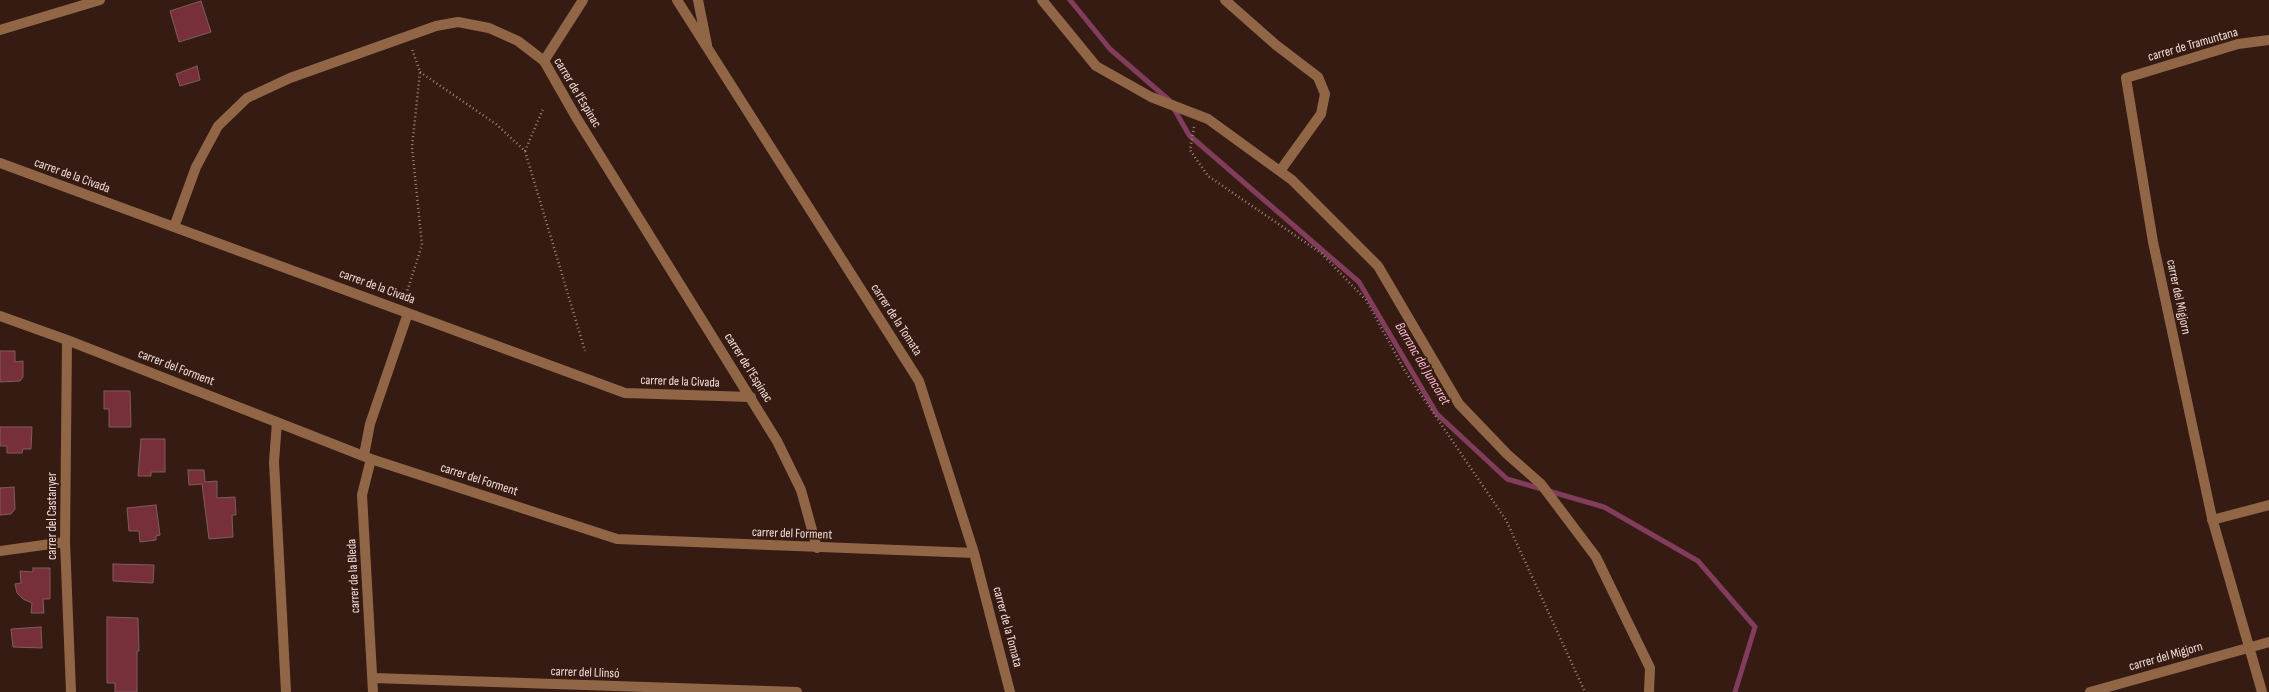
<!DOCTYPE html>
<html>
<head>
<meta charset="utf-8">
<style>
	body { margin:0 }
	canvas { display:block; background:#361b13 }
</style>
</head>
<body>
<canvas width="2269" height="692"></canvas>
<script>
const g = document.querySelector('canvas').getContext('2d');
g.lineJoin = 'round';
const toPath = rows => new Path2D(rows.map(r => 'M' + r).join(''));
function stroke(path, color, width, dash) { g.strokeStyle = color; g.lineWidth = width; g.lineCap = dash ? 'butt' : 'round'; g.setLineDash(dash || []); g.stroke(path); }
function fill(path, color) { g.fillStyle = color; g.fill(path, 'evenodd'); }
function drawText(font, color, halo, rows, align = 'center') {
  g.font = font + ' "Sofia Sans Condensed",sans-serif'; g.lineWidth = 3.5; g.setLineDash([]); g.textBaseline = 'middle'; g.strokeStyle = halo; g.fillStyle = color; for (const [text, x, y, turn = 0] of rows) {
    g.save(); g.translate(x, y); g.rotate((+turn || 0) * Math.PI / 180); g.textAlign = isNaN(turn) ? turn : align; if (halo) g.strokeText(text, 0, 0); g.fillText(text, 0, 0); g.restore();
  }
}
stroke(toPath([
	[1070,0,1110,49,1169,100,1189,135,1359,282,1437,414,1507,479,1604,507,1698,561,1755,627,1735,692]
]), '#813d5b', 5);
const building = toPath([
	[201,1,211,32,179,42,170,11,201,1],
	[197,66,200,80,180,86,176,74,197,66],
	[0,351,15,351,15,362,23,361,23,377,20,381,0,382,0,351],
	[104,391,130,391,131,427,109,427,109,409,104,409,104,391],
	[0,427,32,427,31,449,23,449,22,453,7,453,7,446,0,446,0,427],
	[141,439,165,439,165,472,151,472,151,476,138,476,141,439],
	[188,470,204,470,205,482,217,481,217,498,235,497,236,515,232,515,233,537,209,539,202,484,189,485,188,470],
	[14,487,15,509,11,514,0,515,0,488,14,487],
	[156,505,160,535,156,536,156,540,140,542,139,531,129,531,127,508,156,505],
	[113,564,154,565,153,583,113,581,113,564],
	[33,568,50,568,50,599,43,599,44,613,31,613,32,603,23,599,17,593,15,584,21,583,20,571,33,572,33,568],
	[107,617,138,618,139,651,137,651,137,692,115,692,115,683,107,683,107,617],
	[41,627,42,648,13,647,11,629,41,627]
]);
fill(building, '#773039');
stroke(building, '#7f5c5e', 1);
stroke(toPath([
	[420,72,496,124,525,151,585,351],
	[1194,127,1190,150,1208,176,1321,253,1366,300,1405,371,1506,520,1585,692],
	[525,151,543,109],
	[405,298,422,245,412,147,420,72,412,49]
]), '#9b847e', 2.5, [1, 3]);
stroke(toPath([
	[677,0,919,381,974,553,1010,692],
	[698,0,707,45],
	[1042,0,1096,66,1151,97,1208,119,1292,180,1378,266,1459,404,1507,454,1541,484,1596,557,1650,668,1649,692],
	[1225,0,1276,45,1318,77,1325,94,1321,114,1280,171],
	[0,30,100,0],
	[544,61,583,0],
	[0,163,625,393,751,397],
	[174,227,196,167,218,126,247,98,290,78,436,26,458,22,489,28,518,41,544,61,576,117,777,441,801,490,817,548],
	[0,316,67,340,371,459,617,539,974,553],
	[67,340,65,542,71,692],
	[277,422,274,462,286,692],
	[364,455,370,424,408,313],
	[371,459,362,495,373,692],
	[2212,520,2269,505],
	[0,551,65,542],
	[373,678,797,692],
	[2090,692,2269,642],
	[2262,692,2212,518,2153,242,2126,78,2238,44,2269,40]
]), '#916647', 10);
drawText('13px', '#f2ded9', '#361b13', [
	["carrer de Tramuntana",2193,45,-16],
	["carrer de l'Espinac",577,93,59],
	["carrer de la Civada",72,176,20],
	["carrer de la Civada",377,287,20],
	["carrer del Migjorn",2178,297,78],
	["carrer de la Tomata",896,320,57],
	["carrer del Forment",176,368,21],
	["carrer de l'Espinac",748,368,58],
	["carrer de la Civada",680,382,2],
	["carrer del Forment",479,480,18],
	["carrer del Castanyer",53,516,-90],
	["carrer del Forment",792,534,2],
	["carrer de la Bleda",354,576,-93],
	["carrer de la Tomata",1007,627,75],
	["carrer del Migjorn",2166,657,-16],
	["carrer del Llinsó",585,673,2]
]);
drawText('italic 14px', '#f9bbd2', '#361b13', [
	["Barranc del Juncaret",1422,364,59]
]);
</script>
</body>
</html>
